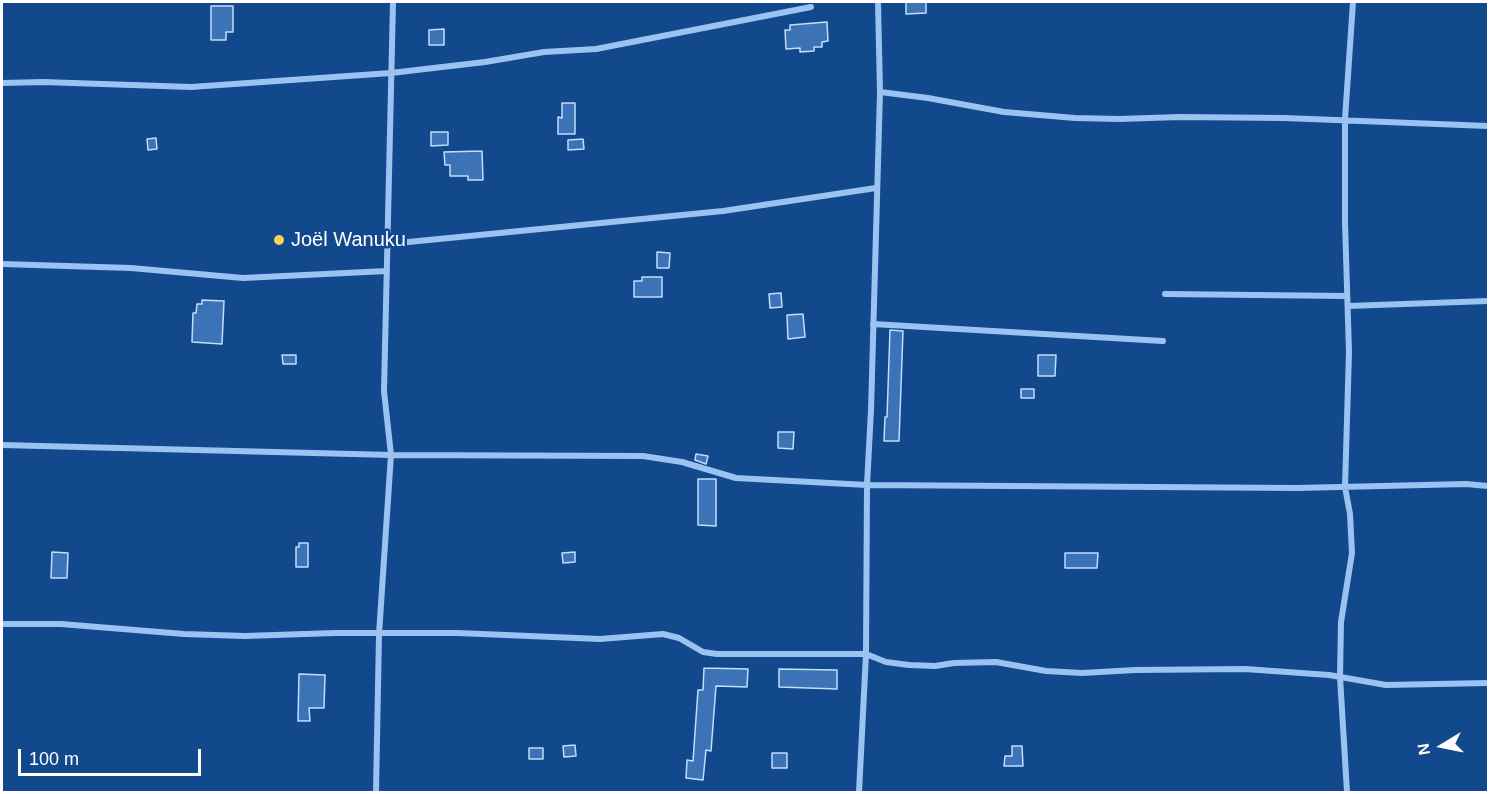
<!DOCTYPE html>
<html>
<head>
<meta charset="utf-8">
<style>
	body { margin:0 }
	#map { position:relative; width:1490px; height:794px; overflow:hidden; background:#12498c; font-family:Helvetica,sans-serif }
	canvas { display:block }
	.frame { position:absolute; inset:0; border:3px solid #fff; pointer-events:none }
	.north { position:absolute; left:1412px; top:716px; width:60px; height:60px; -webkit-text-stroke:4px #12498c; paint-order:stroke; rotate:260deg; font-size:16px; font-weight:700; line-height:24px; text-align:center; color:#fff }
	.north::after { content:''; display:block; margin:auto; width:21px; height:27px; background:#fff; clip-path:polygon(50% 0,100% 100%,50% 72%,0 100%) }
	.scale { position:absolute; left:18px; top:749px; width:183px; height:27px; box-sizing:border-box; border:3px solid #fff; border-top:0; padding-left:8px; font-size:18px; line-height:21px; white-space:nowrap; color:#fff; -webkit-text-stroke:4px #12498c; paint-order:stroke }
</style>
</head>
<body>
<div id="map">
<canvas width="1490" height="794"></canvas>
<div class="frame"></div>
<div class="north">N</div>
<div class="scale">100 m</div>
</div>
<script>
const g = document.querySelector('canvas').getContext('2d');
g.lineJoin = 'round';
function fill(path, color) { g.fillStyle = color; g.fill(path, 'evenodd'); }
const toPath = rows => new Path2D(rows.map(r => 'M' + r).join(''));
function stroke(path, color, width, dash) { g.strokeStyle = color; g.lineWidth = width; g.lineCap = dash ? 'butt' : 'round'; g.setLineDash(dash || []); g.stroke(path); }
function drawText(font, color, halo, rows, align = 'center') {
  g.font = font + ' Helvetica,sans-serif'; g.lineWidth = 5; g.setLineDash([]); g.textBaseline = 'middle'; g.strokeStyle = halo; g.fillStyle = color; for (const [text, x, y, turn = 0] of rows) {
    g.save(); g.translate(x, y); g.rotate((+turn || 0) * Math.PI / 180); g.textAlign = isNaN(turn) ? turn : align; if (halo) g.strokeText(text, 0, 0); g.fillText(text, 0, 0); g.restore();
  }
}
const building = toPath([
	[906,2,926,2,926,13,906,14,906,2],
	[211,6,233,6,233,32,226,32,226,40,211,40,211,6],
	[827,22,828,41,822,42,822,47,814,47,814,51,800,52,800,48,786,49,785,30,790,30,790,25,827,22],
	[444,29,444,45,429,45,429,30,444,29],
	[562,103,575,103,575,134,558,134,558,117,562,118,562,103],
	[431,132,448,132,448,145,431,146,431,132],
	[156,138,157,149,148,150,147,139,156,138],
	[583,139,584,149,568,150,568,140,583,139],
	[482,151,483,180,468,180,468,176,450,176,450,165,445,165,444,152,482,151],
	[657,252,670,253,669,268,657,268,657,252],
	[642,277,662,277,662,297,634,297,634,281,642,281,642,277],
	[781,293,782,307,770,308,769,294,781,293],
	[202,300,224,301,222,344,192,342,193,313,196,313,197,304,202,304,202,300],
	[803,314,805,337,788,339,787,315,803,314],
	[890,330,903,331,899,441,884,441,885,417,887,417,890,330],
	[282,355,296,355,296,364,283,364,282,355],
	[1038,355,1056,355,1055,376,1038,376,1038,355],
	[1021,389,1034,389,1034,398,1021,398,1021,389],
	[778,432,794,432,793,449,778,448,778,432],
	[696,454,708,456,706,464,695,460,696,454],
	[698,479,716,479,716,526,698,525,698,479],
	[299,543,308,543,308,567,296,567,296,547,299,547,299,543],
	[52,552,68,553,67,578,51,578,52,552],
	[575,552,575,562,563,563,562,553,575,552],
	[1065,553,1098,553,1097,568,1065,568,1065,553],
	[704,668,748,669,747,687,716,686,711,751,706,750,703,780,686,778,687,760,693,761,698,690,703,690,704,668],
	[779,669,837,670,837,689,779,687,779,669],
	[299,674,325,675,324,708,309,708,310,721,298,721,299,674],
	[575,745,576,756,564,757,563,746,575,745],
	[1012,746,1022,746,1023,766,1004,766,1005,756,1012,756,1012,746],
	[529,748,543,748,543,759,529,759,529,748],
	[772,753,787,753,787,768,772,768,772,753]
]);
fill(building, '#3b73b6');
stroke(building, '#c2ddfc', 1.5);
stroke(toPath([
	[2,83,43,82,191,87,391,73,485,62,544,52,596,49,811,7],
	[880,92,928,98,1004,112,1075,118,1119,119,1180,117,1284,118,1488,126],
	[388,244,723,211,876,188],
	[2,264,131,268,243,278,387,271],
	[1165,294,1347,296],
	[1348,306,1488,301],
	[873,324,1163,341],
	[2,445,391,455,643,456,682,462,736,478,867,485,1297,488,1466,484,1488,486],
	[2,624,61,624,184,634,245,636,335,633,458,633,600,639,663,634,679,638,703,652,717,654,866,654,886,662,909,665,935,666,954,663,996,662,1046,671,1082,673,1135,670,1245,669,1329,675,1386,685,1488,683],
	[376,792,379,634,391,455,384,391,393,2],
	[859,792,866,654,867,485,871,410,880,92,878,2],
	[1347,792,1340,677,1341,622,1352,553,1350,514,1345,487,1349,352,1345,223,1345,119,1353,2]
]), '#9bc3f1', 6);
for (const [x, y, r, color] of [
	[279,240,6,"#ffce5b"]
]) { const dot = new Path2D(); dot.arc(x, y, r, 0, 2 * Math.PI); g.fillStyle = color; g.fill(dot); stroke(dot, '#12498c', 2); }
drawText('20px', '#fff', '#12498c', [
	["Joël Wanuku",291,240]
], 'left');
</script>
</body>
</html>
